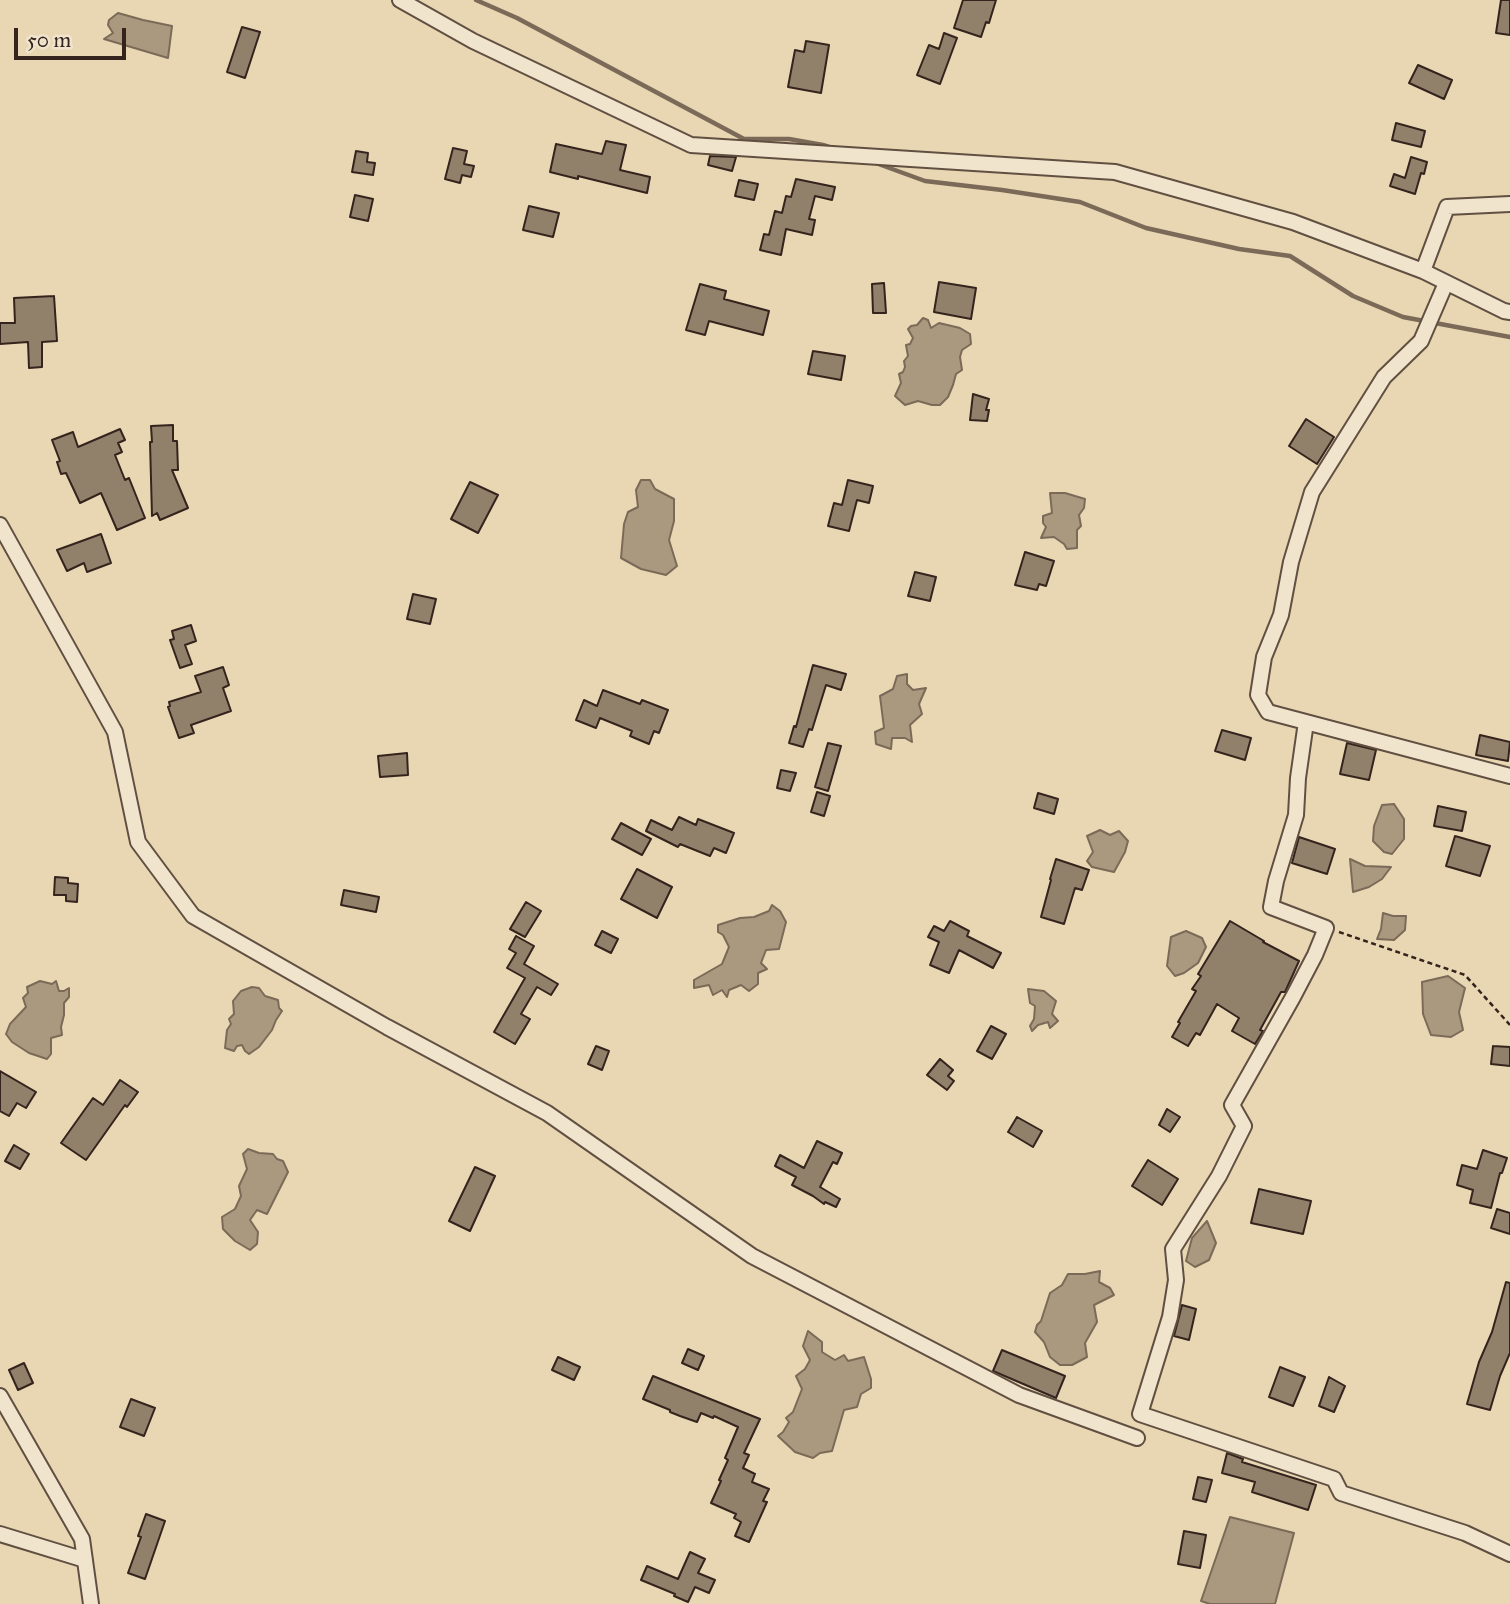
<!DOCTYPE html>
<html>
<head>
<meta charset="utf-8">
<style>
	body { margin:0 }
	#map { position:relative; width:1510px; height:1604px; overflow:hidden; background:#e9d6b2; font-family:"IM FELL Great Primer",serif }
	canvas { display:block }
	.scale { position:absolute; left:14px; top:28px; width:112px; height:32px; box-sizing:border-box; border:4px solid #34241d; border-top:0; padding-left:9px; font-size:21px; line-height:24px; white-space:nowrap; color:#34241d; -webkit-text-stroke:5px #f1e4cd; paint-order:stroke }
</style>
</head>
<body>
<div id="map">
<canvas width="1510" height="1604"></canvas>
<div class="scale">50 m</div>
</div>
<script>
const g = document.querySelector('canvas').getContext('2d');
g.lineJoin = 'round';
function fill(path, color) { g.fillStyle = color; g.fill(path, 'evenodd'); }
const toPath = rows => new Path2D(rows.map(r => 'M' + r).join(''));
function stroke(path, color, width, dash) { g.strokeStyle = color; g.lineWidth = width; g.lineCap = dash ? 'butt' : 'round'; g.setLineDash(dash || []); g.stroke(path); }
const water = toPath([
	[118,13,143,20,172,26,168,58,104,39,113,33,108,25,109,20,118,13],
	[923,318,928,320,931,328,939,323,960,328,970,334,971,344,962,350,960,357,962,370,956,374,953,385,948,397,940,405,932,405,918,401,905,405,895,396,901,383,899,374,903,372,905,367,904,361,908,356,906,345,910,344,913,338,908,329,911,326,917,325,923,318],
	[641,480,650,480,655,489,674,499,674,521,669,540,677,566,666,575,641,569,621,558,624,524,628,512,638,507,636,490,641,480],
	[1050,493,1065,493,1085,499,1084,508,1079,515,1081,526,1077,530,1077,548,1067,549,1064,544,1054,537,1041,538,1046,527,1043,523,1043,516,1052,513,1050,493],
	[907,674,907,684,913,690,926,688,919,704,922,714,910,725,912,742,905,738,892,738,891,749,876,744,875,732,884,728,880,696,893,689,897,676,907,674],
	[1394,804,1404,819,1404,839,1392,854,1384,852,1373,841,1374,826,1382,805,1394,804],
	[1100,830,1110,835,1119,831,1128,841,1125,852,1114,872,1092,867,1087,861,1093,852,1087,836,1100,830],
	[1350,859,1365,866,1391,867,1382,879,1369,887,1353,892,1350,859],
	[772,905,780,911,786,922,779,949,766,950,761,963,767,969,758,973,758,984,749,991,741,985,729,990,727,997,722,990,713,995,709,985,694,988,694,980,722,964,729,947,723,935,718,932,718,925,740,918,754,917,769,911,772,905],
	[1383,913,1393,916,1406,916,1405,930,1394,940,1377,939,1381,929,1383,913],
	[1186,931,1202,938,1206,947,1198,963,1184,973,1175,976,1167,966,1171,937,1186,931],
	[1448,976,1465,988,1459,1012,1463,1030,1451,1037,1431,1035,1423,1014,1422,982,1448,976],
	[40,981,52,984,56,981,59,991,64,991,69,988,69,997,64,1003,64,1015,61,1027,62,1035,51,1038,51,1054,47,1059,29,1053,12,1042,6,1034,10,1024,26,1007,23,998,28,993,27,987,40,981],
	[252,987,259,988,265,996,278,1000,279,1008,282,1011,276,1020,272,1030,259,1047,249,1054,245,1051,242,1045,237,1046,234,1051,225,1048,227,1030,231,1024,229,1019,234,1014,233,1001,241,991,252,987],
	[1028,989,1044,991,1056,1001,1052,1014,1058,1021,1050,1028,1048,1022,1038,1025,1032,1031,1030,1026,1034,1019,1035,1006,1030,1003,1028,989],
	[248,1149,259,1153,273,1154,277,1159,283,1161,288,1172,267,1214,257,1210,250,1220,258,1232,257,1244,250,1250,235,1241,223,1229,222,1217,235,1209,241,1196,239,1186,247,1169,243,1154,248,1149],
	[1207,1221,1216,1243,1209,1260,1195,1267,1186,1261,1192,1238,1207,1221],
	[1100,1271,1099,1282,1110,1288,1114,1295,1094,1305,1097,1322,1085,1343,1087,1357,1072,1365,1060,1365,1050,1357,1044,1342,1035,1332,1037,1325,1041,1321,1050,1293,1062,1285,1068,1274,1085,1274,1100,1271],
	[808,1331,822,1342,822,1352,835,1360,844,1355,848,1361,864,1357,871,1379,871,1388,861,1394,857,1407,844,1410,832,1451,820,1453,813,1458,795,1452,778,1436,783,1432,789,1422,786,1418,793,1412,802,1389,796,1376,805,1369,810,1360,803,1346,808,1331],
	[1230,1517,1294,1533,1275,1604,1210,1604,1201,1601,1230,1517]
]);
fill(water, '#ab997f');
stroke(water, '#7b6a58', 2);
stroke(toPath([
	[476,0,517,18,744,139,789,139,823,145,835,149],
	[873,162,925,181,1002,190,1080,202,1146,228,1239,249,1290,256,1353,296,1403,317,1510,337]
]), '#7b6a58', 4.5);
const building = toPath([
	[963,0,996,0,989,23,986,22,981,37,954,28,963,0],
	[1501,0,1510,0,1510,35,1496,33,1501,0],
	[242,27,260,32,245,78,227,72,242,27],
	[944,33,957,38,940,84,917,75,929,45,939,49,944,33],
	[806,41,829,45,821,93,788,87,795,50,804,52,806,41],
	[1418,65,1452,80,1444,99,1409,83,1418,65],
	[1396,123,1425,131,1421,147,1392,140,1396,123],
	[606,141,626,145,620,170,650,177,647,193,578,176,578,179,550,172,556,144,602,154,606,141],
	[453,148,467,151,464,164,474,166,471,177,462,175,460,183,445,179,453,148],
	[356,151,368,153,367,162,375,163,373,175,352,172,356,151],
	[710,156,736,157,732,171,708,165,710,156],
	[1411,157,1427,162,1424,174,1421,173,1415,194,1390,186,1394,174,1405,178,1411,157],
	[796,179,835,187,832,200,815,196,809,219,815,220,812,235,786,229,781,255,760,250,764,234,769,235,775,211,782,213,786,196,791,197,796,179],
	[739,180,758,184,754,200,735,196,739,180],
	[355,195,373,199,368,221,350,217,355,195],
	[529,206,559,213,553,237,523,230,529,206],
	[939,282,976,288,971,319,934,312,939,282],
	[884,283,886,313,873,313,872,284,884,283],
	[700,284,726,291,724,299,769,311,763,335,709,321,705,335,686,330,700,284],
	[54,296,57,341,42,342,42,367,29,368,28,342,0,344,0,323,15,323,14,298,54,296],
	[813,351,845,356,841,380,808,374,813,351],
	[973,394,989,399,986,410,989,410,987,421,970,420,973,394],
	[1306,419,1334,437,1317,464,1289,446,1306,419],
	[173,425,173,441,177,441,178,470,172,470,188,508,160,520,157,513,152,516,150,442,152,442,151,426,173,425],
	[120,429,125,440,118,443,122,452,115,455,125,480,129,478,145,518,117,530,101,493,80,503,66,473,61,474,57,462,60,461,52,440,73,432,78,447,120,429],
	[848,480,873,486,869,503,857,500,849,531,828,526,834,503,842,505,848,480],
	[470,482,498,495,478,533,451,519,470,482],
	[101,534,111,563,87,572,84,563,67,571,57,550,101,534],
	[1025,552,1054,561,1046,586,1039,584,1037,590,1015,585,1025,552],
	[915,572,936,577,930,601,908,596,915,572],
	[413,594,436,599,430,624,407,619,413,594],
	[191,625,196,641,185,645,192,664,180,668,170,640,174,639,172,631,191,625],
	[813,665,846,674,841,690,826,685,812,730,809,729,803,747,789,743,794,726,796,727,813,665],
	[223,667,229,685,223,688,231,711,191,725,194,733,179,738,168,707,170,706,169,702,201,692,195,676,223,667],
	[603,690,640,704,642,700,668,710,659,733,654,731,649,744,630,736,632,731,600,718,596,728,576,720,584,700,597,706,603,690],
	[1222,730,1251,738,1245,760,1215,751,1222,730],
	[1480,735,1510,742,1508,761,1476,755,1480,735],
	[828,743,841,746,828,791,815,787,828,743],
	[1347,743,1376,750,1369,780,1340,774,1347,743],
	[407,753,408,775,380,777,378,756,407,753],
	[781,770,796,773,790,791,777,788,781,770],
	[817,792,830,796,824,816,811,812,817,792],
	[1038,793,1058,799,1054,814,1034,808,1038,793],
	[1438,806,1466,812,1462,831,1434,826,1438,806],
	[679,817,696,825,698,819,734,833,726,853,714,848,710,856,680,844,678,847,646,831,651,820,672,830,679,817],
	[621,823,651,839,642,855,612,839,621,823],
	[1455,836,1490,846,1480,876,1446,866,1455,836],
	[1299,837,1335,849,1327,874,1292,863,1299,837],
	[1056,859,1089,870,1082,890,1075,888,1064,924,1041,917,1051,880,1050,879,1056,859],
	[637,869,672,887,657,918,621,899,637,869],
	[55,877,68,878,68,883,78,884,77,902,66,901,66,895,54,895,55,877],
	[344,890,379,897,376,912,341,905,344,890],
	[526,902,541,911,525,937,510,929,526,902],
	[950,921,969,931,967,936,1001,953,993,968,959,950,949,973,930,965,939,942,928,937,934,926,944,931,950,921],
	[1230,921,1264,941,1263,942,1299,961,1285,992,1281,992,1260,1030,1263,1031,1255,1044,1232,1031,1239,1018,1217,1004,1200,1035,1196,1033,1188,1046,1172,1037,1180,1023,1178,1022,1196,991,1192,989,1201,976,1198,974,1230,921],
	[602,931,618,939,611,953,595,945,602,931],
	[516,936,534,946,524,964,558,984,551,995,537,987,521,1014,530,1019,515,1044,494,1032,525,978,507,968,516,953,509,949,516,936],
	[991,1026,1006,1034,992,1059,977,1051,991,1026],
	[596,1046,609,1051,602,1070,588,1064,596,1046],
	[1493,1046,1510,1047,1510,1066,1491,1064,1493,1046],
	[940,1059,953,1070,948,1076,954,1081,947,1090,927,1075,940,1059],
	[0,1071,36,1092,26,1108,17,1103,9,1116,0,1111,0,1071],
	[120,1080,138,1092,127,1107,125,1105,86,1160,61,1143,93,1098,103,1105,120,1080],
	[1167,1109,1180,1117,1170,1132,1159,1125,1167,1109],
	[1017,1117,1042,1131,1033,1147,1008,1132,1017,1117],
	[817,1141,842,1153,837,1164,833,1162,820,1187,840,1199,836,1207,825,1202,824,1204,813,1196,792,1185,796,1177,775,1166,780,1155,804,1168,817,1141],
	[14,1145,29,1154,20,1169,5,1161,14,1145],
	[1483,1150,1507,1158,1502,1173,1500,1173,1491,1208,1470,1203,1473,1190,1457,1185,1462,1165,1477,1169,1483,1150],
	[1148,1160,1178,1179,1162,1205,1132,1186,1148,1160],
	[475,1167,495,1176,470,1231,449,1221,475,1167],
	[1259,1189,1311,1201,1303,1234,1251,1223,1259,1189],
	[1497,1209,1510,1213,1510,1234,1491,1228,1497,1209],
	[1506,1282,1510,1283,1510,1353,1500,1376,1490,1410,1467,1404,1479,1362,1492,1332,1506,1282],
	[1182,1305,1196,1309,1189,1340,1174,1336,1182,1305],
	[688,1349,704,1356,698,1370,682,1363,688,1349],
	[1002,1350,1065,1376,1056,1398,993,1371,1002,1350],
	[558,1357,580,1367,574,1380,552,1370,558,1357],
	[24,1363,33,1383,18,1390,9,1370,24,1363],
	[1280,1367,1305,1377,1293,1406,1269,1397,1280,1367],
	[653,1376,760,1419,744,1453,749,1455,743,1468,755,1474,752,1482,769,1489,763,1501,767,1502,749,1542,735,1536,741,1522,734,1518,736,1514,711,1503,721,1481,719,1480,728,1460,725,1458,738,1427,714,1416,713,1418,701,1413,697,1422,680,1416,670,1412,670,1410,643,1399,653,1376],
	[1329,1377,1345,1386,1334,1412,1319,1406,1329,1377],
	[131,1399,155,1408,144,1436,120,1427,131,1399],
	[1227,1453,1243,1459,1242,1462,1316,1485,1308,1510,1252,1492,1255,1482,1222,1473,1227,1453],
	[1198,1477,1212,1480,1206,1502,1193,1499,1198,1477],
	[146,1514,165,1521,145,1579,128,1573,141,1537,138,1536,146,1514],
	[1184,1531,1206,1535,1200,1568,1178,1564,1184,1531],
	[690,1552,705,1559,698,1573,715,1580,709,1593,695,1587,688,1602,674,1596,675,1594,641,1580,647,1566,678,1579,690,1552]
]);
fill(building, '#92816a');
stroke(building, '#34241d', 2);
const minor = toPath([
	[400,0,473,41,691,145,1115,172,1293,222,1423,271,1504,311,1510,312],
	[1423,271,1447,207,1510,204],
	[1446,283,1421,341,1384,377,1312,492,1291,562,1281,615,1264,657,1258,695,1268,712,1510,776],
	[0,525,115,732,138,842,193,916,387,1027,547,1113,752,1256,1019,1395,1137,1438],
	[1306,722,1298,778,1296,815,1276,881,1271,907,1326,928,1315,955,1293,997,1232,1105,1244,1126,1219,1176,1173,1249,1176,1280,1170,1317,1140,1414,1334,1479,1341,1493,1465,1533,1510,1554],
	[0,1396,82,1539,91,1604],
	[0,1534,85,1560]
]);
stroke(minor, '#615042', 18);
stroke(toPath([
	[1339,932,1465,975,1510,1025]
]), '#34241d', 2.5, [5, 3.5]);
stroke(minor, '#f1e4cd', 14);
</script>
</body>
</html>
